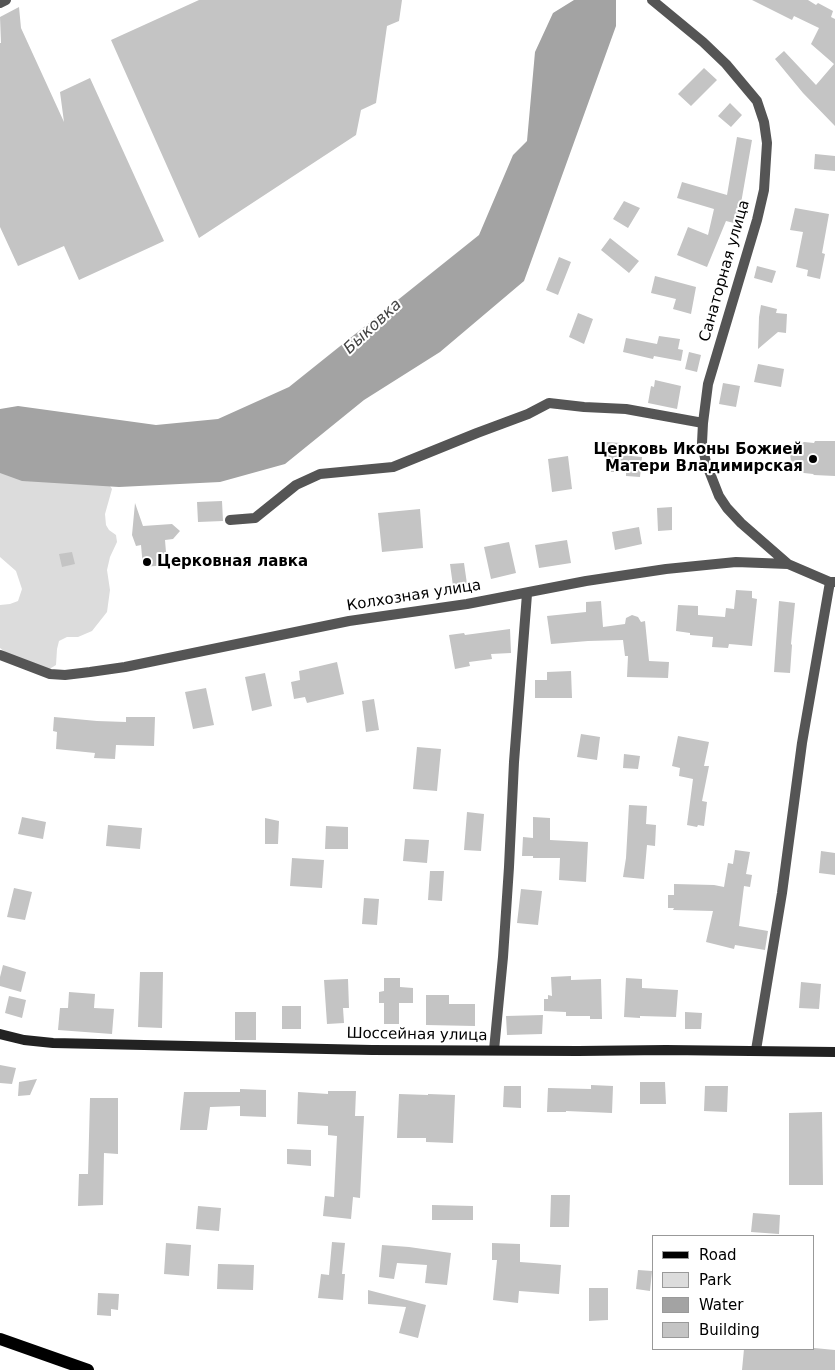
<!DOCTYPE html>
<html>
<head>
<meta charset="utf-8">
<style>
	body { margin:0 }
	#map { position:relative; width:835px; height:1370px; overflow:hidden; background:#fff; font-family:"DejaVu Sans",sans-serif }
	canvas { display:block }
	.legend { position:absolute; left:652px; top:1235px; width:162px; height:115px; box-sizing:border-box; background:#fff; border:1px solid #999; margin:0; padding:6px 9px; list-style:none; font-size:15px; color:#000 }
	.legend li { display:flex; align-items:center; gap:10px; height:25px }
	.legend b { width:25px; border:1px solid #999 }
</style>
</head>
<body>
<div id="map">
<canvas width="835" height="1370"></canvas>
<ul class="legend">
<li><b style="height:6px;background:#000"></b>Road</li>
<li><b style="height:14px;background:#dcdcdc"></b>Park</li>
<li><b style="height:14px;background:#a3a3a3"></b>Water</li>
<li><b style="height:14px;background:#c4c4c4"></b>Building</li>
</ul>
</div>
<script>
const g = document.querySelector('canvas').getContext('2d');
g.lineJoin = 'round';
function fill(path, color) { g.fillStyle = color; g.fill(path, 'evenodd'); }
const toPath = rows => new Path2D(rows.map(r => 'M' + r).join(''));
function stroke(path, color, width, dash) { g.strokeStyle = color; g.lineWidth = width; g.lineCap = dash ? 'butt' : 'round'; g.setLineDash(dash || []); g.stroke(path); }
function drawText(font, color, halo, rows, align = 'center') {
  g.font = font + ' "DejaVu Sans",sans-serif'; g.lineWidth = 4; g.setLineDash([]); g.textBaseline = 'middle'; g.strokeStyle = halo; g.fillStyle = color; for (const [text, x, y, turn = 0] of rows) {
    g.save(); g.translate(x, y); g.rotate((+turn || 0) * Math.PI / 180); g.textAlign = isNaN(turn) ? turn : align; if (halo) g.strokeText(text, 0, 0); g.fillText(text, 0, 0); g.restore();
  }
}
fill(toPath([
	[0,468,108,483,112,489,105,514,106,525,109,530,116,535,117,542,110,557,107,570,110,590,107,612,92,631,78,637,67,637,59,641,57,649,56,665,43,673,8,654,0,648,0,605,10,604,18,601,22,589,16,571,0,557]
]), '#dcdcdc');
fill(toPath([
	[574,0,616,0,616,26,524,281,440,352,364,400,285,464,220,482,119,487,22,481,0,473,0,409,18,406,156,425,218,419,289,387,479,235,513,155,527,141,535,52,553,13]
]), '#a3a3a3');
fill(toPath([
	[199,0,402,0,399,21,387,26,376,103,361,110,356,135,199,238,111,40],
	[752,0,808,0,816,5,818,3,833,11,831,17,835,19,835,126,803,93,775,59,784,51,816,85,834,64,811,44,819,28,794,16,792,20],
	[19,7,21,28,64,122,60,92,90,78,164,241,79,280,64,246,18,266,0,227,0,43,1,43,0,17],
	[704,68,717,80,691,106,678,94],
	[730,103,742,115,731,127,718,116],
	[737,137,752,140,740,209,745,210,742,225,726,221,707,267,677,255,688,227,708,235,714,209,677,198,682,182,727,195],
	[815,154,835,156,835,171,814,169],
	[624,201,640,208,628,228,613,219],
	[795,208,829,214,822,253,825,254,820,279,807,276,808,270,796,267,803,232,790,230],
	[610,238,639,261,629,273,601,250],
	[559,257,571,262,558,295,546,290],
	[757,266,776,271,772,283,754,278],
	[655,276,696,287,691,314,673,309,676,299,651,293],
	[761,305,777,309,776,313,787,314,786,333,778,332,758,349,759,317],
	[578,313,593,319,584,344,569,337],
	[659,336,680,339,678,349,683,350,681,361,654,356,653,359,623,352,626,338,657,344],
	[689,352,701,355,697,372,685,369],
	[758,364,784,369,781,387,754,382],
	[655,380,681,386,677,409,648,403,651,386,654,387],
	[723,383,740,386,736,407,719,404],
	[815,441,835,441,835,476,814,475,813,474,804,473,791,463,790,453,794,449,804,442,814,443],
	[605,442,622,443,621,455,642,457,640,477,626,476,626,472,605,472],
	[568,456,572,489,552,492,548,459],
	[222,501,223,521,198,522,197,502],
	[135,503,143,526,172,524,180,531,173,539,165,540,167,565,143,567,141,545,136,546,132,535],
	[672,507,672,530,658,531,657,508],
	[420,509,423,548,382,552,378,513],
	[639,527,642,544,615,550,612,532],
	[567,540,571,563,539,568,535,545],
	[509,542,516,573,491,579,484,547],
	[72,552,75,564,62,567,59,554],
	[464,563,467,584,453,586,450,564],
	[736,590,752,591,752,598,757,599,752,646,729,644,728,648,712,647,713,637,690,635,690,633,676,631,678,605,698,606,698,615,725,617,726,608,734,609],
	[601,601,603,627,625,624,626,618,632,615,638,617,641,622,645,621,649,661,669,662,668,678,627,677,628,656,625,656,623,640,588,641,551,644,547,616,586,612,586,602],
	[779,601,795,603,791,644,792,645,790,673,774,672],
	[510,629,511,653,491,654,492,659,469,662,470,666,455,669,449,635,464,633,465,635],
	[337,662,344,694,307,703,305,697,294,699,291,682,300,680,299,671],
	[571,671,572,698,535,698,535,680,547,680,547,672],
	[265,673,272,706,252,711,245,677],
	[206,688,214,725,193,729,185,692],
	[374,699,379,730,366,732,362,701],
	[54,717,97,721,126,722,126,717,155,717,154,746,116,745,115,759,94,758,95,753,56,749,57,732,53,731],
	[581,734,600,737,597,760,577,757],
	[678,736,709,742,704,766,709,766,702,801,707,802,704,826,698,825,697,827,687,825,693,779,679,776,680,768,672,766],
	[417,747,441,749,437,791,413,789],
	[624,754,640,756,638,769,623,768],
	[629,805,647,806,646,824,656,825,655,846,647,845,644,879,623,877,626,858],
	[467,812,484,814,481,851,464,850],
	[22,817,46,822,43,839,18,834],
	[533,817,550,818,550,840,588,842,586,882,559,880,560,858,533,858,533,856,522,856,523,837,533,838],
	[265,818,279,821,278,844,265,844],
	[108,825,142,828,140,849,106,846],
	[326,826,348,827,348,849,325,849],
	[405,839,429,840,427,863,403,861],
	[735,850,750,852,746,874,752,875,750,887,744,886,739,926,768,931,765,950,735,945,734,949,706,942,713,911,673,910,674,908,668,908,668,895,674,895,674,884,714,885,724,887,728,863,733,864],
	[821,851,835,853,835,875,819,873],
	[292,858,324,860,322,888,290,886],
	[430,871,444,871,442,901,428,900],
	[14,888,32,892,25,920,7,917],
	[521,889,542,891,538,925,517,923],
	[364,898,379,899,377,925,362,924],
	[3,965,26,972,21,992,0,986,0,977],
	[140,972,163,972,162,1028,138,1027],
	[571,976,571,980,601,979,602,1019,590,1019,590,1016,566,1016,566,1012,544,1011,544,999,548,999,548,995,552,996,551,977],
	[384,978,400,978,400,987,413,988,413,1003,399,1003,399,1024,384,1024,384,1003,379,1003,379,992,384,991],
	[626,978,642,979,642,988,678,990,676,1017,640,1016,640,1018,624,1017],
	[348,979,349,1008,343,1008,344,1023,327,1024,324,980],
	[801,982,821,984,819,1009,799,1008],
	[69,992,95,994,94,1008,114,1009,112,1034,58,1030,60,1008,68,1008],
	[426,995,449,995,449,1004,475,1004,475,1026,426,1025],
	[9,996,26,1000,22,1018,5,1013],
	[282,1006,301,1006,301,1029,282,1029],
	[235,1012,256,1012,256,1040,235,1040],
	[685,1012,702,1013,701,1029,685,1029],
	[543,1015,542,1034,507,1035,506,1016],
	[0,1065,16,1068,12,1084,0,1083],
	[37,1079,30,1095,18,1096,19,1082],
	[640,1082,665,1082,666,1104,640,1104],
	[591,1085,613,1086,612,1113,566,1111,566,1112,547,1112,548,1088,591,1089],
	[504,1086,521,1086,521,1108,503,1107],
	[705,1086,728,1086,727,1112,704,1111],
	[240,1089,266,1090,266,1117,240,1116,240,1106,210,1107,207,1130,180,1130,184,1092,240,1092],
	[328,1091,356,1091,355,1116,364,1116,360,1198,353,1197,351,1219,323,1216,325,1196,334,1197,337,1136,328,1135,328,1126,297,1124,298,1092,328,1094],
	[399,1094,428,1095,428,1094,455,1095,453,1143,426,1142,426,1138,397,1138],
	[90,1098,118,1098,118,1154,104,1153,103,1205,78,1206,79,1174,88,1174],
	[822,1112,823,1185,789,1185,789,1113],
	[287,1149,311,1150,311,1166,287,1164],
	[551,1195,570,1195,569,1227,550,1227],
	[432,1205,473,1206,473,1220,432,1220],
	[198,1206,221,1208,219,1231,196,1229],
	[753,1213,780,1215,779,1234,751,1232],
	[332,1242,345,1243,342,1274,345,1274,343,1300,318,1298,321,1274,329,1275],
	[166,1243,191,1245,189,1276,164,1274],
	[492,1243,520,1244,520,1262,561,1265,559,1294,519,1291,518,1303,493,1300,497,1260,492,1260],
	[382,1245,409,1247,451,1253,447,1285,425,1283,427,1265,397,1263,394,1279,379,1277],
	[218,1264,254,1265,253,1290,217,1289],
	[638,1270,652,1271,650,1291,636,1289],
	[589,1288,608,1288,608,1320,589,1321],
	[368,1290,426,1305,418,1338,399,1333,406,1307,368,1304],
	[98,1293,119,1294,118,1310,111,1309,111,1316,97,1315],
	[814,1348,835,1350,835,1370,742,1370,744,1349]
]), '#c4c4c4');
stroke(toPath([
	[652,0,703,42,726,64,757,101,764,122,767,143,764,190,757,220,708,384,703,423,702,443,706,463,719,496,727,508,741,523,788,564],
	[0,3,6,0],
	[230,520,255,518,296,485,320,474,393,467,477,433,528,414,549,403,584,407,626,409,703,423],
	[0,655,50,674,65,675,90,672,125,667,349,621,467,604,586,581,666,569,736,562,788,564,830,582,835,582],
	[494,1050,503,957,509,867,514,762,527,594],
	[756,1050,782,893,802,743,830,582]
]), '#555', 10);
stroke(toPath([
	[0,1034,24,1040,53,1043,372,1050,578,1051,666,1050,835,1052]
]), '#222', 10);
stroke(toPath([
	[0,1339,88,1370]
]), '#000', 12);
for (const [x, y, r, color] of [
	[813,459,5,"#000"],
	[147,562,5,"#000"]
]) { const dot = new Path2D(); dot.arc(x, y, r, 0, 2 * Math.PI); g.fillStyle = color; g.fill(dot); stroke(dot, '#fff', 2); }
drawText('15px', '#000', '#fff', [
	["Санаторная улица",725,271,-74],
	["Колхозная улица",414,596,-9],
	["Шоссейная улица",417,1035,1]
]);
drawText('bold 15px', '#000', '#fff', [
	["Церковь Иконы Божией",803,450],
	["Матери Владимирская",803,467],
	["Церковная лавка",157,562,"left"]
], 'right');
drawText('italic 16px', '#444', '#fff', [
	["Быковка",373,327,-43]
]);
</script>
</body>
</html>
